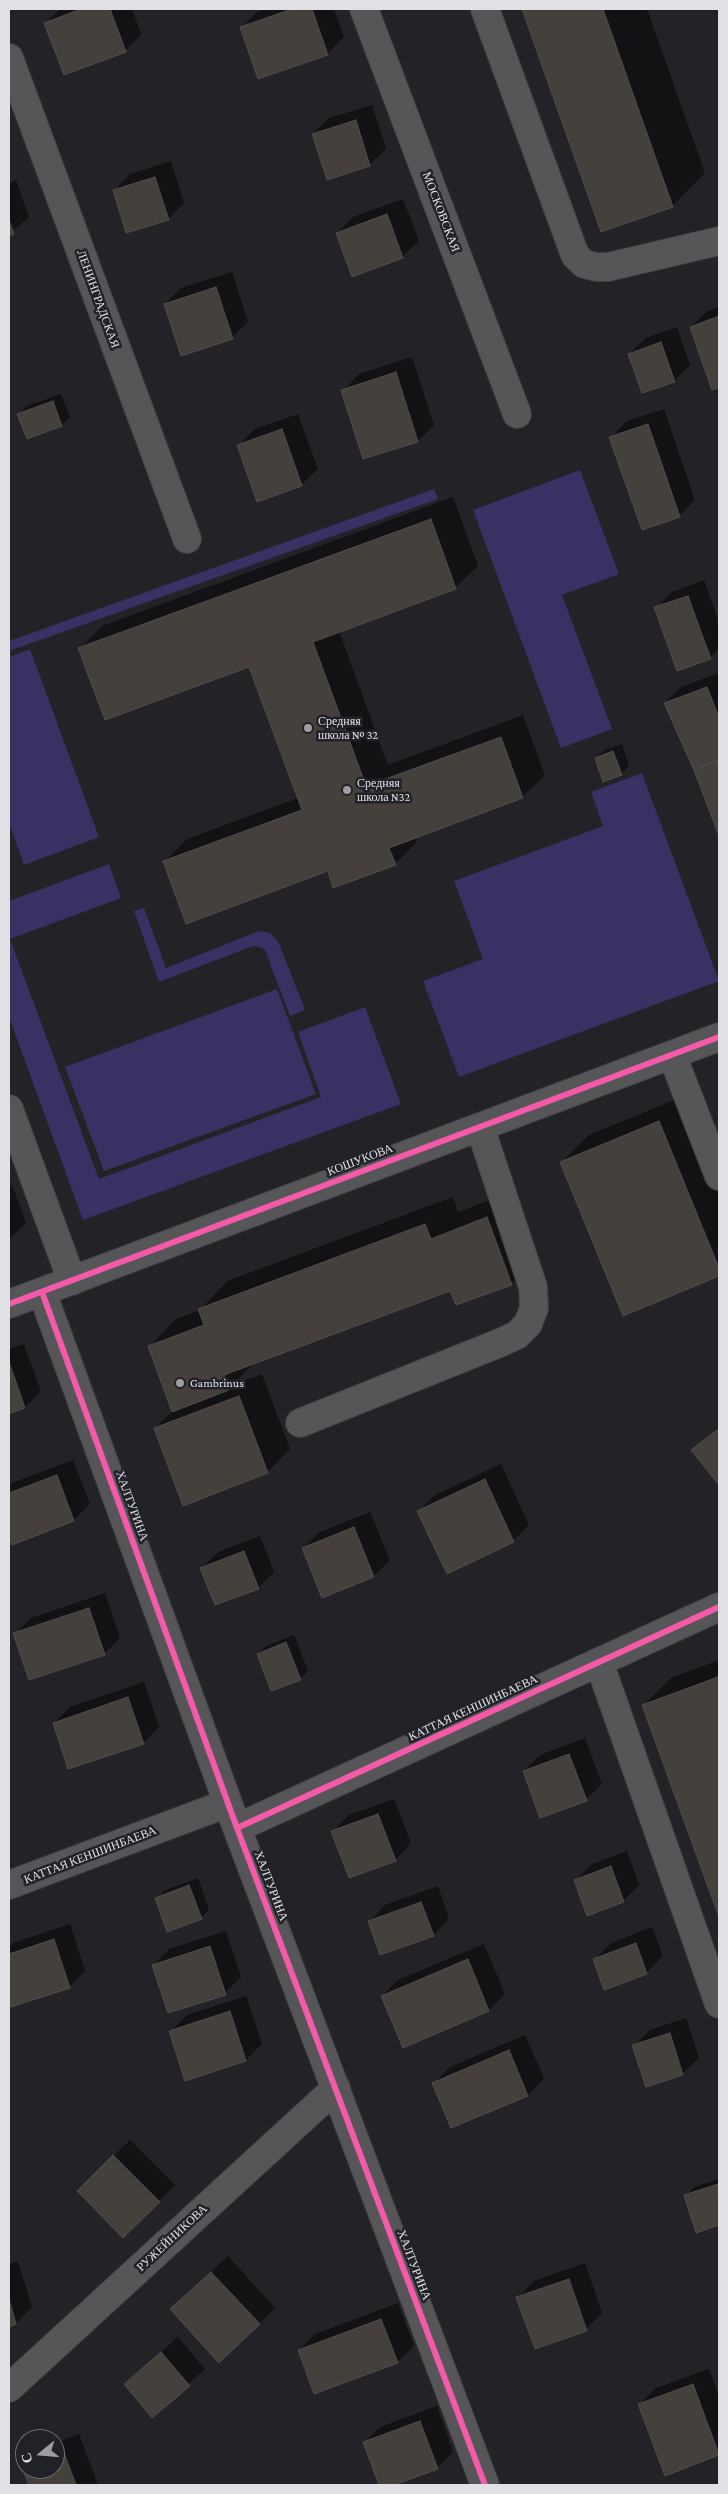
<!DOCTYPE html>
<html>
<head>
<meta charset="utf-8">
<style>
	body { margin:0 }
	#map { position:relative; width:728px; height:2494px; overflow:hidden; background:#222227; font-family:"Crimson Pro",serif }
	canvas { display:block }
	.frame { position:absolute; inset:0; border:10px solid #e0e0e5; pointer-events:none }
	.north { position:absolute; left:15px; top:2429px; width:50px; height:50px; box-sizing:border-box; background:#212128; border:1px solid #6d6d74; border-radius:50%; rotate:253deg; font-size:14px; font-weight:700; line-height:20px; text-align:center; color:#e0e0e5 }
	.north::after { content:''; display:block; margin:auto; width:18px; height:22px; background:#9e9ea2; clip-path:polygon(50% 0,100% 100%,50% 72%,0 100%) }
</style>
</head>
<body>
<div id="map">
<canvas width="728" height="2494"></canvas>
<div class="frame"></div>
<div class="north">С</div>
</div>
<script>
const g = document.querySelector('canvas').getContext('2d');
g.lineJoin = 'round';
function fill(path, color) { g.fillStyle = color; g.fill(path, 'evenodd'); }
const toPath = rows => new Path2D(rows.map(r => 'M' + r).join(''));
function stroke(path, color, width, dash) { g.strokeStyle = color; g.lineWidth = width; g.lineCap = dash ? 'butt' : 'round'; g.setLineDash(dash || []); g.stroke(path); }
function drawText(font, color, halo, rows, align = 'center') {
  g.font = font + ' "Crimson Pro",serif'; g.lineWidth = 5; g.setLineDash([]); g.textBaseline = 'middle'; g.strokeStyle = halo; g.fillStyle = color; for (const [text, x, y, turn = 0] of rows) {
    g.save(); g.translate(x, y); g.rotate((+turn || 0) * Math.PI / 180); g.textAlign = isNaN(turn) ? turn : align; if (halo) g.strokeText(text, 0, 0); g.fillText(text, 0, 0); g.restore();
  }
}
fill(toPath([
	[580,470,619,574,562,595,612,729,561,748,473,510],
	[434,489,438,499,9,651,9,641],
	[30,649,99,837,24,865,9,823,9,657],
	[642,773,719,981,459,1077,423,981,483,959,454,881,603,826,591,792],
	[109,864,121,898,10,939,99,1179,321,1097,298,1032,365,1007,401,1104,83,1220,9,1017,9,901],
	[144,908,166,968,254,933,261,931,270,933,278,941,305,1010,290,1016,265,950,260,947,253,946,159,982,134,911],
	[277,989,316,1094,104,1171,65,1067]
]), '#373164');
fill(toPath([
	[60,9,132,9,141,34,125,51,46,23],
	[265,9,334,9,344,37,328,53,259,78,241,28,257,12],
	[524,9,647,9,705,173,672,206,602,231],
	[372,105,386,148,370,165,327,179,313,134,329,118],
	[171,161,184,203,168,219,114,191,130,174],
	[16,180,29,217,9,234,9,183],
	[403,199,419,241,402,257,337,233,353,217],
	[232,272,248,322,232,338,165,304,181,288],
	[719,307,719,387,713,389,691,327,707,311],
	[677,327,690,365,674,381,629,354,646,338],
	[412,357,434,425,418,441,364,458,343,391,359,374],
	[61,394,70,417,62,425,28,438,19,414,27,406],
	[664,409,695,500,679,516,611,437,627,421],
	[298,414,318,469,301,485,239,445,255,429],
	[453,497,478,566,455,588,339,631,388,765,523,715,545,775,522,797,416,837,417,842,395,864,329,870,164,862,187,839,298,798,250,665,80,649,102,626],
	[704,580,719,623,719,648,710,658,656,608,672,592],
	[719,673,719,833,695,770,665,703,681,687],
	[622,744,629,766,621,774,596,758,604,750],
	[686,1095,719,1175,719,1275,624,1314,562,1162,589,1135],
	[12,1185,26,1223,9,1239,9,1186],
	[514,1191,539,1256,511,1284,451,1289,255,1362,232,1385,262,1374,290,1449,268,1472,184,1504,155,1428,173,1411,149,1347,176,1319,200,1310,227,1281,453,1197,458,1212],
	[24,1344,41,1391,25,1407,9,1413,9,1349],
	[719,1426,719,1483,693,1450],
	[73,1460,90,1504,74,1520,13,1543,9,1533,9,1486,12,1483],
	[501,1464,529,1525,513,1541,419,1511,435,1495],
	[370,1512,390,1560,374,1576,303,1548,320,1532],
	[260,1536,274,1572,258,1588,202,1568,218,1552],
	[105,1593,120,1638,104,1654,15,1634,31,1618],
	[294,1635,308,1671,300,1679,258,1654,266,1646],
	[719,1660,719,1913,644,1705,671,1678],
	[144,1682,159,1727,143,1743,54,1723,70,1707],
	[585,1738,602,1784,586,1800,524,1771,540,1755],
	[394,1799,411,1843,395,1860,333,1831,349,1815],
	[627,1851,639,1885,623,1901,576,1880,592,1864],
	[198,1878,209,1910,201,1918,157,1898,165,1890],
	[438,1886,449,1919,433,1935,369,1922,385,1905],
	[70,1924,85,1971,69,1987,12,2005,9,1996,9,1947,13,1943],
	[652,1927,663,1956,647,1972,605,1988,595,1959,611,1943],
	[226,1931,241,1977,225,1993,153,1966,169,1949],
	[484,1944,505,1994,489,2010,403,2046,382,1996,398,1980],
	[246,1996,262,2044,246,2060,171,2031,187,2015],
	[686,2018,699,2058,682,2074,634,2046,650,2030],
	[525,2035,544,2078,528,2095,452,2127,434,2083,450,2067],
	[130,2140,175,2185,123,2236,78,2191],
	[719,2179,719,2224,697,2231,686,2196,694,2187],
	[228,2256,275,2308,259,2324,188,2293],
	[18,2261,32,2307,16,2323,9,2326,9,2264],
	[585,2263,602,2313,586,2329,518,2298,534,2281],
	[398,2303,414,2346,397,2362,299,2350,315,2334],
	[178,2337,205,2369,152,2416,125,2384],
	[709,2369,719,2396,719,2454,640,2404,656,2388],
	[437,2406,453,2452,437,2468,390,2485,380,2485,364,2443,380,2427],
	[79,2434,98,2485,30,2485,23,2465,25,2463,25,2469,55,2469,55,2443]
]), '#0007');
const building = toPath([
	[81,9,110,9,126,52,64,75,44,23,81,9],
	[292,9,312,9,328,55,258,79,240,27,292,9],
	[522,9,603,9,673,207,601,232,522,9],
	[356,120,370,166,327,180,312,134,356,120],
	[155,177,169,220,126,233,113,190,155,177],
	[387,214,403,258,352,277,336,233,387,214],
	[9,220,14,234,9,236,9,220],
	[216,287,233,339,181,356,164,304,216,287],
	[719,316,719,388,712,390,690,327,719,316],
	[661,342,675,382,642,393,628,354,661,342],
	[396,372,418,442,363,459,341,390,396,372],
	[53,401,62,426,27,439,17,414,53,401],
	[648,424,680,517,642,530,609,437,648,424],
	[282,429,302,486,257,502,237,445,282,429],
	[431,519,456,589,313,642,366,786,501,737,523,798,389,848,396,865,333,888,328,871,186,924,163,861,302,810,249,667,105,720,78,648,431,519],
	[688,596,711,659,677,671,654,607,688,596],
	[707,687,719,718,719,760,694,770,664,703,707,687],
	[613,751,622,775,603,782,595,758,613,751],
	[719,760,719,836,694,770,719,760],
	[659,1121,719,1268,719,1276,623,1316,560,1162,659,1121],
	[487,1217,512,1285,456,1305,450,1291,224,1375,229,1390,172,1412,148,1346,204,1325,198,1309,425,1224,431,1239,487,1217],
	[9,1362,25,1408,9,1414,9,1362],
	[239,1396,268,1473,183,1506,154,1428,239,1396],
	[719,1428,719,1485,691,1450,719,1428],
	[57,1475,74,1521,12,1545,9,1536,9,1493,57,1475],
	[485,1479,514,1542,447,1574,417,1511,485,1479],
	[354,1527,374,1577,322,1598,302,1548,354,1527],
	[244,1551,259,1589,215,1605,200,1568,244,1551],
	[89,1608,105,1655,29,1680,13,1633,89,1608],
	[286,1642,301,1680,271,1691,257,1654,286,1642],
	[718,1677,719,1680,719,1917,642,1705,718,1677],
	[128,1697,144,1744,68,1769,53,1723,128,1697],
	[569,1754,587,1801,540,1818,523,1771,569,1754],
	[378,1814,396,1861,349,1878,331,1831,378,1814],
	[611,1866,624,1902,587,1916,574,1880,611,1866],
	[189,1885,202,1919,167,1932,155,1898,189,1885],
	[421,1902,434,1936,380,1955,368,1921,421,1902],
	[54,1939,70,1988,11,2007,9,2000,9,1954,54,1939],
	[636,1943,647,1974,604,1990,593,1959,636,1943],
	[210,1946,226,1995,168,2013,152,1965,210,1946],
	[468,1959,489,2011,403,2048,381,1996,468,1959],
	[230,2011,246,2061,185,2081,169,2031,230,2011],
	[670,2033,683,2075,646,2087,632,2045,670,2033],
	[509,2050,528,2096,451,2128,432,2083,509,2050],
	[113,2155,160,2202,123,2238,77,2191,113,2155],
	[718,2184,719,2225,696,2233,684,2195,718,2184],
	[211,2272,260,2324,219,2363,170,2309,211,2272],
	[569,2279,587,2331,535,2349,516,2297,569,2279],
	[9,2299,16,2324,9,2327,9,2299],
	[381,2319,398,2363,314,2394,298,2350,381,2319],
	[161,2352,190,2386,152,2418,124,2384,161,2352],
	[693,2384,719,2455,665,2476,638,2404,693,2384],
	[420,2421,438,2469,394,2485,379,2485,363,2442,420,2421],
	[63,2450,76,2485,29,2485,21,2465,25,2464,25,2469,55,2469,55,2453,63,2450]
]);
fill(building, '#45403c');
stroke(building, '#4e4d4e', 1);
const minor = toPath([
	[364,9,517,414],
	[485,9,575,255,584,264,596,267,608,267,719,241],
	[9,58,187,539],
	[672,1055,719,1176],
	[9,1109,72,1281],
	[42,1292,237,1828,485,2485],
	[9,1304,719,1037],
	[300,1423,502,1342,517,1335,528,1324,534,1308,533,1287,480,1127],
	[599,1662,719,2004],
	[237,1828,719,1607],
	[9,1885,228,1803],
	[9,2388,336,2088]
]);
stroke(minor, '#3d3d41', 30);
stroke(minor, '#565659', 28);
stroke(toPath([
	[42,1292,237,1828,485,2485],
	[9,1304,719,1037],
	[237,1828,719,1607]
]), '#f35aa7', 6);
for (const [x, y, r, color] of [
	[308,728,5,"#9e9ea2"],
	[347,790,5,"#9e9ea2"],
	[180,1383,5,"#9e9ea2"]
]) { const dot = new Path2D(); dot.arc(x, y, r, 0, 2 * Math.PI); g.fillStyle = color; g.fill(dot); stroke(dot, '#212128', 2); }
drawText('12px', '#e0e0e5', '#212128', [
	["МОСКОВСКАЯ",441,212,69],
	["ЛЕНИНГРАДСКАЯ",98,299,70],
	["КОШУКОВА",360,1160,-21],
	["ХАЛТУРИНА",132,1506,70],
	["КАТТАЯ КЕНШИНБАЕВА",473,1708,-25],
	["КАТТАЯ КЕНШИНБАЕВА",90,1855,-21],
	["ХАЛТУРИНА",271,1886,69],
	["РУЖЕЙНИКОВА",172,2238,-43],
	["ХАЛТУРИНА",414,2265,69]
]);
drawText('12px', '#e0e0e5', '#212128', [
	["Средняя",318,721],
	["школа № 32",318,735],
	["Средняя",357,783],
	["школа N32",357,797],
	["Gambrinus",190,1383]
], 'left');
</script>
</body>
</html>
